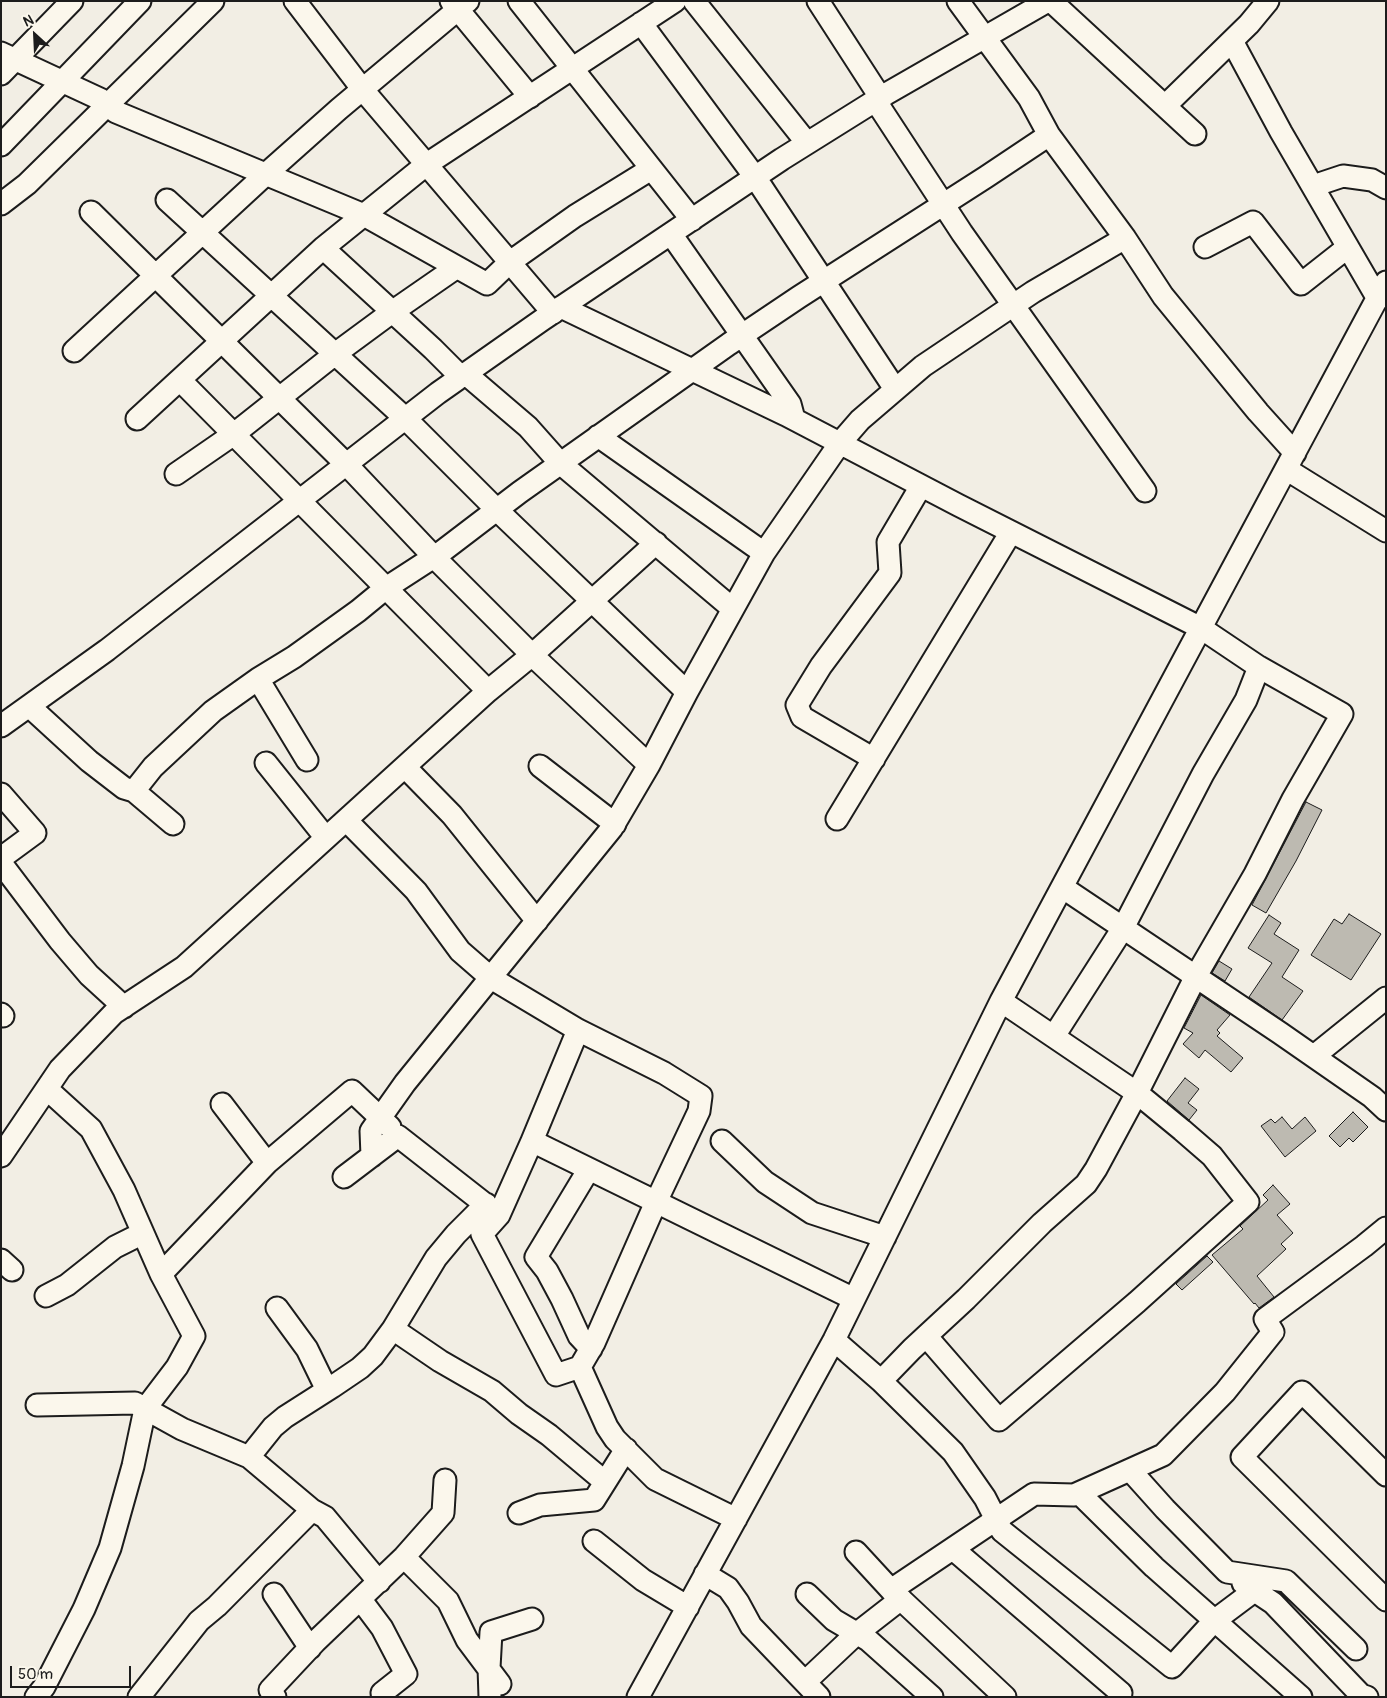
<!DOCTYPE html>
<html>
<head>
<meta charset="utf-8">
<style>
	body { margin:0 }
	#map { position:relative; width:1387px; height:1698px; overflow:hidden; background:#f2eee4; font-family:Pangolin,sans-serif }
	canvas { display:block }
	.frame { position:absolute; inset:0; border:2px solid #1c1c1c; pointer-events:none }
	.north { position:absolute; left:10px; top:10px; width:50px; height:50px; -webkit-text-stroke:4px #fbf7ec; paint-order:stroke; rotate:335deg; font-size:14px; font-weight:700; line-height:20px; text-align:center; color:#1c1c1c }
	.north::after { content:''; display:block; margin:auto; width:18px; height:22px; background:#1c1c1c; clip-path:polygon(50% 0,100% 100%,50% 72%,0 100%) }
	.scale { position:absolute; left:10px; top:1666px; width:121px; height:22px; box-sizing:border-box; border:2px solid #1c1c1c; border-top:0; padding-left:6px; font-size:15px; line-height:18px; white-space:nowrap; color:#1c1c1c; -webkit-text-stroke:4px #fbf7ec; paint-order:stroke }
</style>
</head>
<body>
<div id="map">
<canvas width="1387" height="1698"></canvas>
<div class="frame"></div>
<div class="north">N</div>
<div class="scale">50 m</div>
</div>
<script>
const g = document.querySelector('canvas').getContext('2d');
g.lineJoin = 'round';
function fill(path, color) { g.fillStyle = color; g.fill(path, 'evenodd'); }
const toPath = rows => new Path2D(rows.map(r => 'M' + r).join(''));
function stroke(path, color, width, dash) { g.strokeStyle = color; g.lineWidth = width; g.lineCap = dash ? 'butt' : 'round'; g.setLineDash(dash || []); g.stroke(path); }
const building = toPath([
	[1306,802,1322,810,1296,861,1266,913,1252,905,1306,802],
	[1349,914,1381,934,1351,980,1311,955,1334,919,1342,924,1349,914],
	[1269,915,1281,923,1274,934,1299,950,1282,977,1303,991,1282,1020,1249,997,1272,963,1248,948,1269,915],
	[1219,961,1232,969,1225,981,1212,973,1219,961],
	[1201,995,1230,1015,1217,1030,1220,1033,1217,1036,1243,1058,1231,1072,1205,1050,1199,1058,1183,1044,1193,1033,1184,1028,1201,995],
	[1185,1078,1199,1089,1188,1103,1197,1110,1189,1120,1167,1101,1185,1078],
	[1353,1112,1368,1127,1353,1142,1349,1138,1340,1147,1329,1136,1353,1112],
	[1282,1117,1292,1129,1305,1117,1316,1131,1285,1157,1261,1126,1271,1119,1275,1123,1282,1117],
	[1273,1185,1290,1204,1277,1215,1293,1233,1281,1244,1286,1249,1257,1276,1274,1297,1259,1308,1255,1303,1254,1304,1212,1255,1243,1229,1240,1226,1268,1200,1263,1195,1273,1185],
	[1207,1256,1213,1262,1182,1290,1176,1284,1207,1256]
]);
fill(building, '#bdbab1');
stroke(building, '#1c1c1c', 1);
const minor = toPath([
	[295,1,363,90,553,313],
	[451,1,530,97],
	[519,1,692,220],
	[694,1,807,143],
	[818,1,880,97],
	[958,1,1029,98,1049,135,1125,238,1163,296,1258,412,1295,453],
	[1051,1,1195,134],
	[641,23,755,177,895,389],
	[1232,41,1281,132,1378,299],
	[1,53,100,99,116,112,364,215,487,284,510,262,575,216,651,169],
	[1,74,72,1],
	[875,100,962,233,1145,491],
	[1165,106,1249,24,1268,1],
	[1,145,140,1],
	[1313,186,1343,176,1372,180,1386,188],
	[167,200,406,419,497,510,687,692],
	[1,204,27,184,213,1],
	[91,212,347,465,434,557,532,655,649,765],
	[671,234,790,404,794,419],
	[1205,247,1253,222,1301,284,1348,247],
	[323,248,433,349,461,377],
	[561,307,786,415,958,505,1201,628,1259,667,1342,714,1293,799,1255,874,1196,976,1137,1093,1096,1169,1086,1184,1042,1223,966,1299,912,1349,881,1381],
	[74,351,266,174,339,109,468,1],
	[466,374,528,427,560,463,733,609],
	[180,380,488,691],
	[137,419,323,248,427,164,675,1],
	[598,436,764,553],
	[1286,469,1386,531],
	[176,474,234,434,335,354,392,312,457,267],
	[258,679,307,760],
	[29,706,89,761,124,788,134,791,173,824],
	[1,726,107,650,438,393,542,320,782,159,886,94,1048,1],
	[874,759,802,717,797,705,821,666,890,573,888,542,921,486],
	[266,763,326,838],
	[540,766,615,824],
	[405,767,452,815,537,921],
	[134,791,153,767,213,711,258,679,294,657,358,611,386,588,440,553,520,492,729,344,799,297,986,177,1049,135],
	[1,794,35,833,1,858],
	[837,819,1011,532],
	[346,820,416,891,460,951,491,978,578,1030,664,1073,701,1096,699,1111,656,1202,594,1343,580,1367,607,1427,615,1439,655,1479,736,1519],
	[1,863,60,941,89,975,124,1007],
	[1062,887,1280,1033,1372,1097,1386,1110],
	[1,1014,3,1016],
	[1054,1036,1123,928,1203,774,1246,700,1259,667],
	[1314,1056,1386,998],
	[222,1104,267,1163,352,1091,390,1127],
	[532,1141,578,1030],
	[722,1141,765,1182,812,1213,885,1237],
	[1,1156,60,1069,114,1013,184,967,488,691,532,655,656,543],
	[372,1156,371,1131,405,1083,612,828,649,765,687,692,764,553,840,443,860,420,923,366,1033,292,1125,238],
	[589,1169,536,1257,547,1271,562,1299,579,1336,591,1349],
	[344,1177,398,1136,499,1215,532,1141,854,1299],
	[499,1215,482,1234,556,1375,580,1367],
	[1,1260,12,1270],
	[161,1274,267,1163],
	[46,1296,67,1285,115,1247,143,1233],
	[277,1308,307,1349,327,1390],
	[393,1329,440,1361,492,1391,519,1414,549,1435,605,1482],
	[926,1336,999,1420,1137,1302,1248,1202,1212,1156,1182,1130,1137,1093,1001,1001],
	[834,1340,881,1381,953,1452,985,1498,1002,1531,1172,1667,1214,1621,1254,1591],
	[37,1405,135,1403,182,1429,249,1457,312,1510,325,1517,379,1582],
	[249,1457,273,1427,285,1417,332,1387,360,1368,373,1356,393,1329,436,1258,456,1234,486,1204],
	[1130,1470,1165,1509,1227,1572,1286,1581,1356,1649],
	[1386,1475,1302,1392,1242,1457,1386,1600],
	[1079,1493,1154,1567,1301,1697],
	[519,1513,540,1505,594,1500,626,1449],
	[594,1541,643,1580,688,1607],
	[953,1549,1121,1693],
	[856,1552,891,1590,1005,1697],
	[404,1557,448,1601,467,1640,500,1684],
	[705,1574,728,1588,738,1602,751,1626,819,1697],
	[1243,1583,1273,1603,1361,1695,1367,1697],
	[891,1590,1034,1494,1074,1495,1163,1455,1225,1392,1273,1332,1265,1319,1364,1246,1386,1228],
	[274,1594,310,1648],
	[807,1594,834,1620,868,1640,932,1697],
	[361,1600,382,1628,406,1674,382,1693],
	[805,1682,856,1634,901,1599],
	[36,1697,44,1687,84,1609,110,1548,133,1466,145,1409,177,1367,194,1336,161,1274,124,1190,91,1129,47,1089],
	[139,1697,199,1621,217,1606,312,1510],
	[275,1697,270,1690,315,1642,404,1557,443,1513,445,1480],
	[490,1697,489,1668,491,1632,532,1619],
	[638,1697,834,1340,1001,1001,1386,282]
]);
stroke(minor, '#1c1c1c', 25);
stroke(minor, '#fbf7ec', 21);
</script>
</body>
</html>
